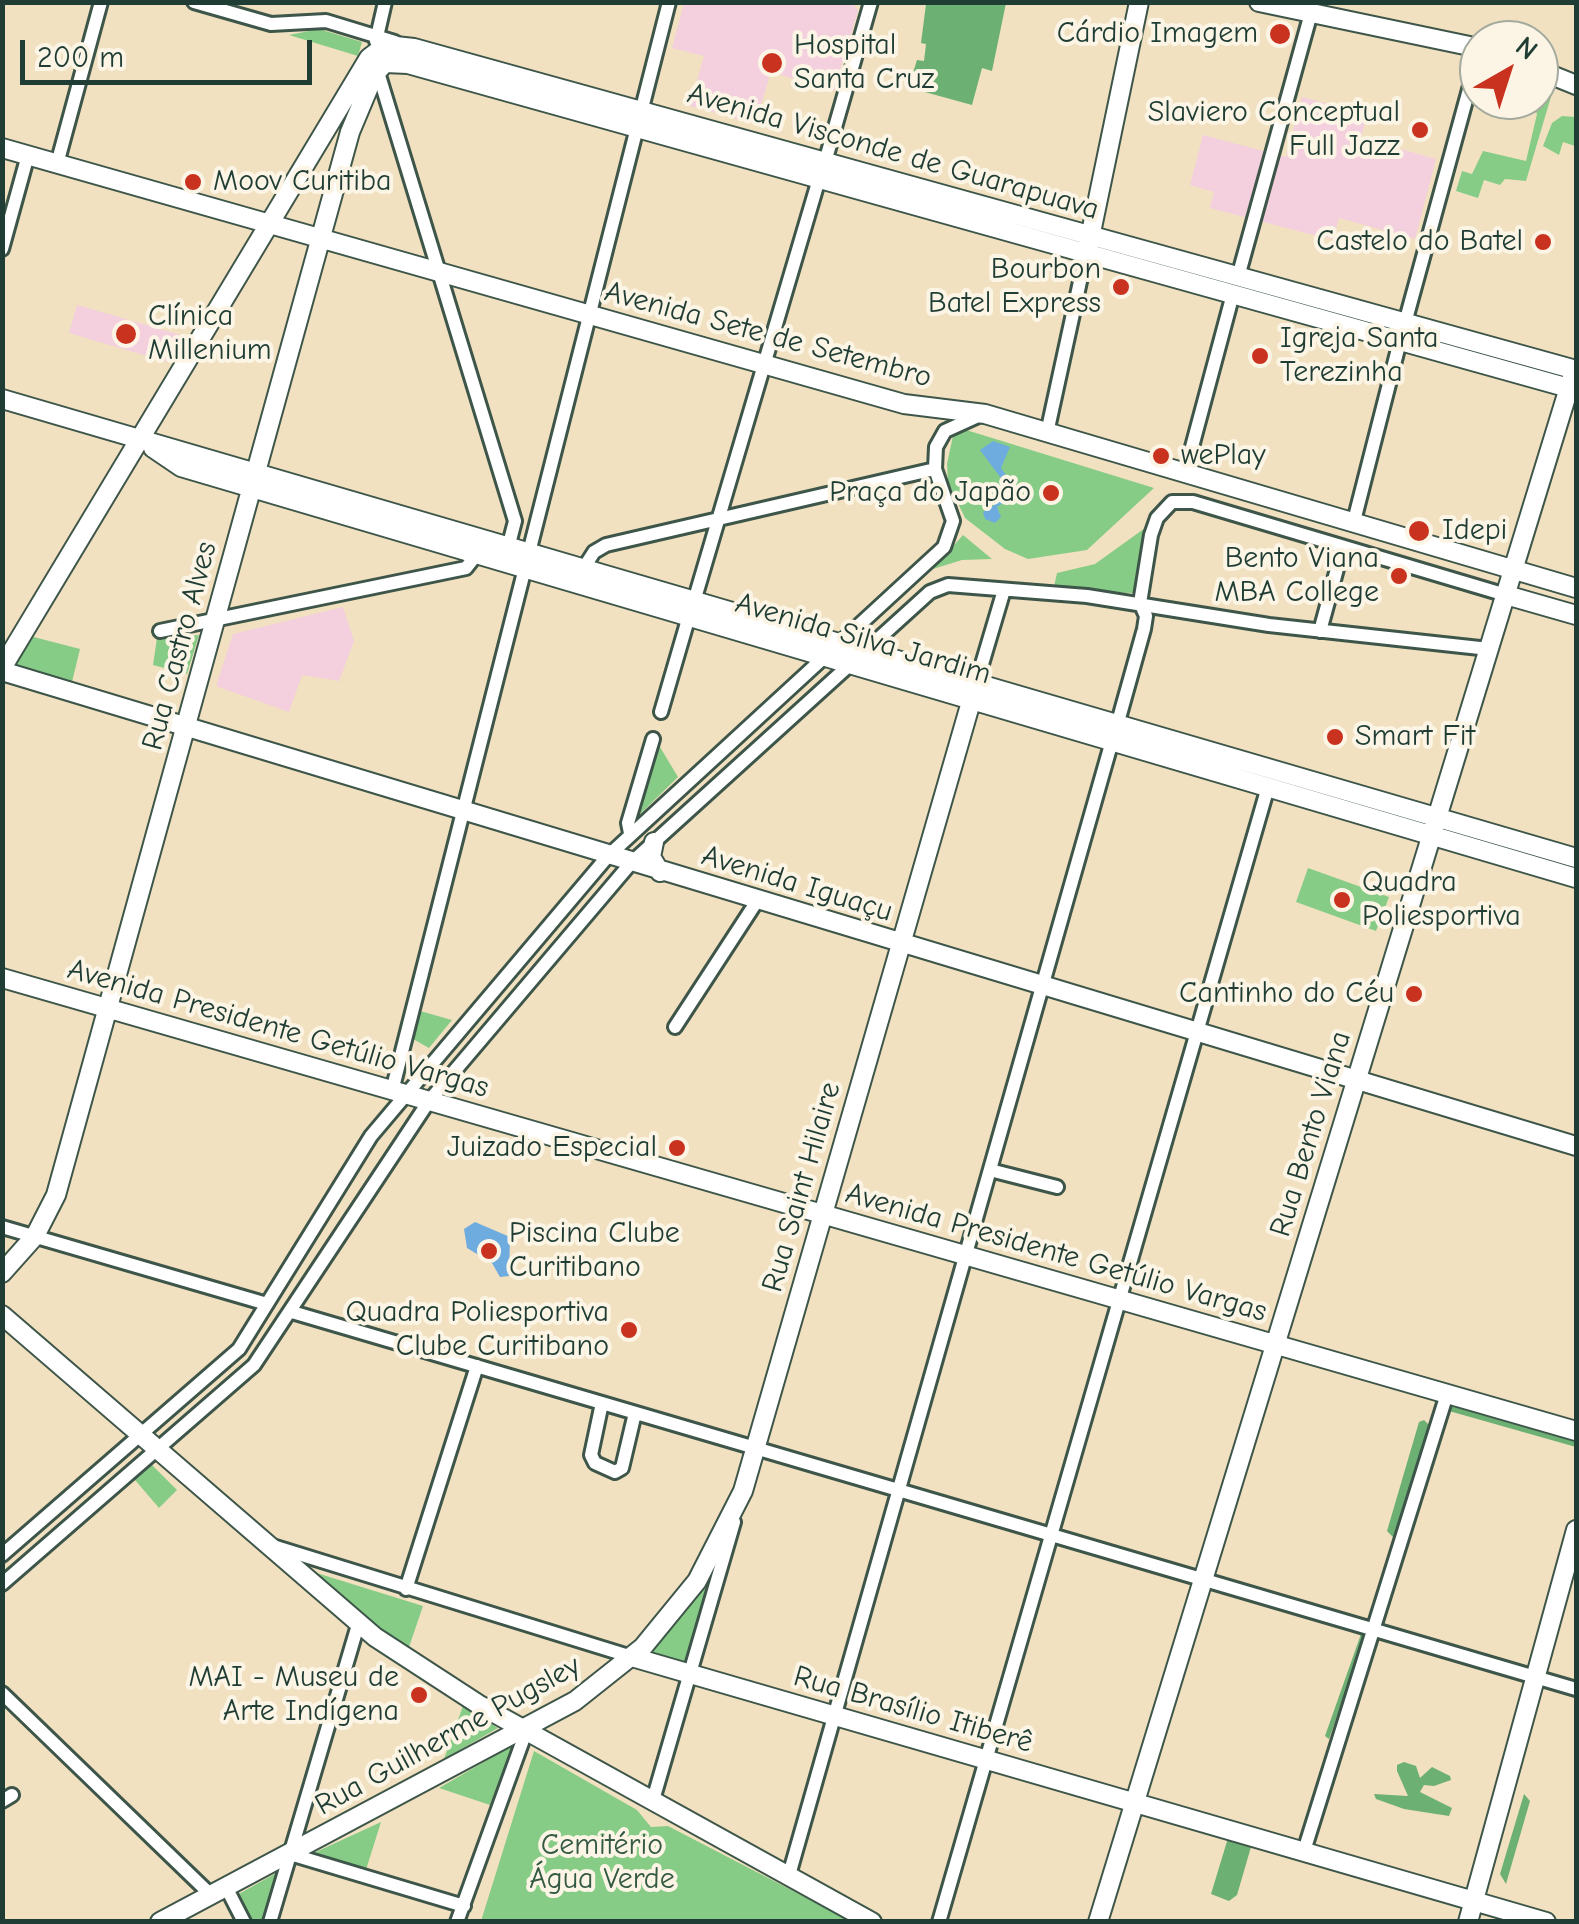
<!DOCTYPE html>
<html>
<head>
<meta charset="utf-8">
<style>
	body { margin:0 }
	#map { position:relative; width:1579px; height:1924px; overflow:hidden; background:#f1e1c1; font-family:"Comic Neue",sans-serif }
	canvas { display:block }
	.frame { position:absolute; inset:0; border:5px solid #1f3d34; pointer-events:none }
	.north { position:absolute; left:1459px; top:20px; width:100px; height:100px; box-sizing:border-box; background:#fcf5e5; border:2px solid #a4ab9e; border-radius:50%; rotate:39deg; font-size:28px; font-weight:700; line-height:40px; text-align:center; color:#1f3d34 }
	.north::after { content:''; display:block; margin:auto; width:35px; height:45px; background:#c8321e; clip-path:polygon(50% 0,100% 100%,50% 72%,0 100%) }
	.scale { position:absolute; left:20px; top:40px; width:292px; height:45px; box-sizing:border-box; border:5px solid #1f3d34; border-top:0; padding-left:12px; font-size:30px; line-height:35px; white-space:nowrap; color:#1f3d34; -webkit-text-stroke:8px #fcf5e5; paint-order:stroke }
</style>
</head>
<body>
<div id="map">
<canvas width="1579" height="1924"></canvas>
<div class="frame"></div>
<div class="north">N</div>
<div class="scale">200 m</div>
</div>
<script>
const g = document.querySelector('canvas').getContext('2d');
g.lineJoin = 'round';
function fill(path, color) { g.fillStyle = color; g.fill(path, 'evenodd'); }
const toPath = rows => new Path2D(rows.map(r => 'M' + r).join(''));
function stroke(path, color, width, dash) { g.strokeStyle = color; g.lineWidth = width; g.lineCap = dash ? 'butt' : 'round'; g.setLineDash(dash || []); g.stroke(path); }
function drawText(font, color, halo, rows, align = 'center') {
  g.font = font + ' "Comic Neue",sans-serif'; g.lineWidth = 8; g.setLineDash([]); g.textBaseline = 'middle'; g.strokeStyle = halo; g.fillStyle = color; for (const [text, x, y, turn = 0] of rows) {
    g.save(); g.translate(x, y); g.rotate((+turn || 0) * Math.PI / 180); g.textAlign = isNaN(turn) ? turn : align; if (halo) g.strokeText(text, 0, 0); g.fillText(text, 0, 0); g.restore();
  }
}
fill(toPath([
	[684,3,853,3,858,11,834,91,771,72,755,124,690,106,704,56,672,48],
	[1302,97,1367,114,1361,138,1436,159,1415,239,1339,218,1333,239,1317,236,1210,208,1214,192,1190,185,1203,135,1286,157],
	[77,305,105,313,184,336,167,362,69,333],
	[343,607,354,641,339,681,302,675,289,712,216,686,233,634]
]), '#f4cfde');
fill(toPath([
	[319,29,362,42,358,56,289,35],
	[1546,88,1553,90,1526,181,1505,179,1500,185,1484,180,1478,198,1456,191,1462,171,1472,174,1483,151,1526,161,1537,114,1531,100,1539,100],
	[1562,116,1576,117,1576,141,1575,146,1563,142,1559,155,1543,146,1552,123],
	[963,429,1154,488,1087,550,1028,559,1005,549,965,518,948,482,947,464,954,431],
	[1145,528,1134,593,1053,591,1057,573,1095,564],
	[963,535,992,559,962,560,933,569],
	[199,635,187,674,153,665,157,638],
	[30,636,80,649,72,682,14,665],
	[657,742,678,777,635,819],
	[1308,868,1389,897,1376,931,1296,902],
	[420,1011,452,1020,429,1048,413,1039],
	[152,1465,177,1490,159,1508,135,1480],
	[717,1563,688,1663,649,1652,687,1610],
	[307,1570,423,1606,408,1650,380,1629],
	[463,1706,498,1728,444,1759],
	[513,1745,490,1805,439,1788],
	[534,1751,637,1810,651,1827,668,1826,851,1921,481,1921],
	[381,1822,365,1873,305,1857],
	[280,1871,267,1921,252,1921,237,1895]
]), '#87cc86');
fill(toPath([
	[921,3,1006,3,992,71,982,68,972,105,914,89,918,75,913,73,917,60,924,61,926,44,921,43,926,4],
	[1455,1404,1576,1439,1576,1447,1449,1411],
	[1424,1420,1429,1425,1394,1538,1387,1531,1419,1422],
	[1361,1634,1364,1638,1329,1739,1325,1736],
	[1404,1762,1416,1766,1420,1778,1432,1767,1450,1776,1451,1780,1434,1786,1424,1785,1420,1792,1452,1808,1449,1816,1404,1809,1376,1799,1374,1794,1408,1796,1397,1771,1397,1765],
	[1524,1794,1530,1801,1506,1884,1500,1874],
	[1228,1838,1251,1847,1237,1895,1229,1901,1211,1894]
]), '#6db073');
fill(toPath([
	[993,441,1010,447,1001,468,1019,493,997,507,1001,517,995,523,985,519,983,512,1006,498,1003,481,980,450],
	[475,1222,510,1237,509,1276,500,1277,492,1263,467,1248,464,1229]
]), '#6eace0');
const minor = toPath([
	[194,2,271,24,326,21,395,42],
	[376,41,385,2],
	[377,69,515,521,509,544],
	[825,162,871,2],
	[57,164,101,2],
	[2,249,28,155],
	[1238,277,1311,13],
	[1405,323,1479,53],
	[1047,433,1086,254],
	[1185,473,1233,294],
	[1354,521,1400,341],
	[585,566,594,552,606,545,935,469],
	[695,598,819,179],
	[160,631,466,568,477,554],
	[1320,631,1343,547],
	[977,681,1004,590],
	[661,712,689,616],
	[1118,722,1144,629,1146,616,1140,603,1151,535,1157,518,1172,502,1193,502,1506,595],
	[630,833,628,823,653,739],
	[675,1027,757,901],
	[392,1091,669,2],
	[990,1170,1057,1187],
	[2,1227,267,1304],
	[292,1312,1576,1689],
	[602,1403,591,1455,595,1463,615,1472,622,1468,635,1413],
	[276,1547,632,1657],
	[2,1555,239,1349,371,1136,608,856,944,547,953,521,935,469,936,447,945,431,978,416],
	[2,1584,254,1365,429,1101,631,863,930,592,948,585,1087,596,1269,625,1489,649],
	[406,1589,477,1366],
	[2,1693,211,1895],
	[653,1800,734,1522],
	[2,1801,12,1795],
	[1304,1851,1447,1394],
	[290,1854,464,1906],
	[789,1875,1112,741],
	[226,1887,244,1922],
	[270,1922,358,1625],
	[457,1922,527,1729],
	[939,1922,1268,787]
]);
const major = toPath([
	[1259,2,1479,48],
	[1539,70,1576,85],
	[2,148,904,404,985,414,1576,588],
	[1088,247,1139,2],
	[2,399,1576,858],
	[153,448,181,467,1576,878],
	[1506,595,1576,615],
	[2,668,369,58,386,45,414,48,1576,370],
	[2,671,1576,1146],
	[654,842,651,857,660,872],
	[2,978,1576,1431],
	[2,1273,35,1236,56,1195,350,132,374,75,385,63,408,64,1576,390],
	[2,1315,375,1637,478,1704,872,1922],
	[632,1657,1546,1922],
	[160,1922,575,1701,643,1647,697,1581,743,1491,977,681],
	[1098,1922,1572,378],
	[1468,1922,1576,1530]
]);
stroke(minor, '#3e5649', 18);
stroke(major, '#3e5649', 22);
stroke(minor, '#fff', 12);
stroke(major, '#fff', 18);
for (const [x, y, r, color] of [
	[1280,34,12,"#c8321e"],
	[772,63,12,"#c8321e"],
	[1420,130,10,"#c8321e"],
	[193,182,10,"#c8321e"],
	[1543,242,10,"#c8321e"],
	[1121,287,10,"#c8321e"],
	[126,334,12,"#c8321e"],
	[1260,356,10,"#c8321e"],
	[1161,456,10,"#c8321e"],
	[1051,493,10,"#c8321e"],
	[1419,531,12,"#c8321e"],
	[1399,576,10,"#c8321e"],
	[1335,737,10,"#c8321e"],
	[1342,900,10,"#c8321e"],
	[1414,994,10,"#c8321e"],
	[677,1148,10,"#c8321e"],
	[489,1251,10,"#c8321e"],
	[629,1330,10,"#c8321e"],
	[419,1695,10,"#c8321e"]
]) { const dot = new Path2D(); dot.arc(x, y, r, 0, 2 * Math.PI); g.fillStyle = color; g.fill(dot); stroke(dot, '#fcf5e5', 4); }
drawText('30px', '#1f3d34', '#fcf5e5', [
	["Cárdio Imagem",1258,34],
	["Hospital",794,46,"left"],
	["Santa Cruz",794,80,"left"],
	["Slaviero Conceptual",1400,113],
	["Full Jazz",1400,147],
	["Moov Curitiba",213,182,"left"],
	["Castelo do Batel",1523,242],
	["Bourbon",1101,270],
	["Batel Express",1101,304],
	["Clínica",148,317,"left"],
	["Millenium",148,351,"left"],
	["Igreja Santa",1280,339,"left"],
	["Terezinha",1280,373,"left"],
	["wePlay",1181,456,"left"],
	["Praça do Japão",1031,493],
	["Idepi",1442,531,"left"],
	["Bento Viana",1379,559],
	["MBA College",1379,593],
	["Smart Fit",1355,737,"left"],
	["Quadra",1362,883,"left"],
	["Poliesportiva",1362,917,"left"],
	["Cantinho do Céu",1394,994],
	["Juizado Especial",657,1148],
	["Piscina Clube",509,1234,"left"],
	["Curitibano",509,1268,"left"],
	["Quadra Poliesportiva",609,1313],
	["Clube Curitibano",609,1347],
	["MAI - Museu de",399,1678],
	["Arte Indígena",399,1712]
], 'right');
drawText('30px', '#1f3d34', '#fcf5e5', [
	["Avenida Visconde de Guarapuava",893,152,16],
	["Avenida Sete de Setembro",768,335,15],
	["Avenida Silva Jardim",863,639,16],
	["Rua Castro Alves",180,646,-75],
	["Avenida Iguaçu",797,884,17],
	["Avenida Presidente Getúlio Vargas",278,1029,16],
	["Rua Bento Viana",1311,1134,-73],
	["Rua Saint Hilaire",802,1187,-74],
	["Avenida Presidente Getúlio Vargas",1056,1253,16],
	["Rua Brasílio Itiberê",913,1710,16],
	["Rua Guilherme Pugsley",448,1736,-29]
]);
drawText('30px', '#345a44', '#fcf5e5', [
	["Cemitério",602,1846],
	["Água Verde",602,1880]
]);
</script>
</body>
</html>
